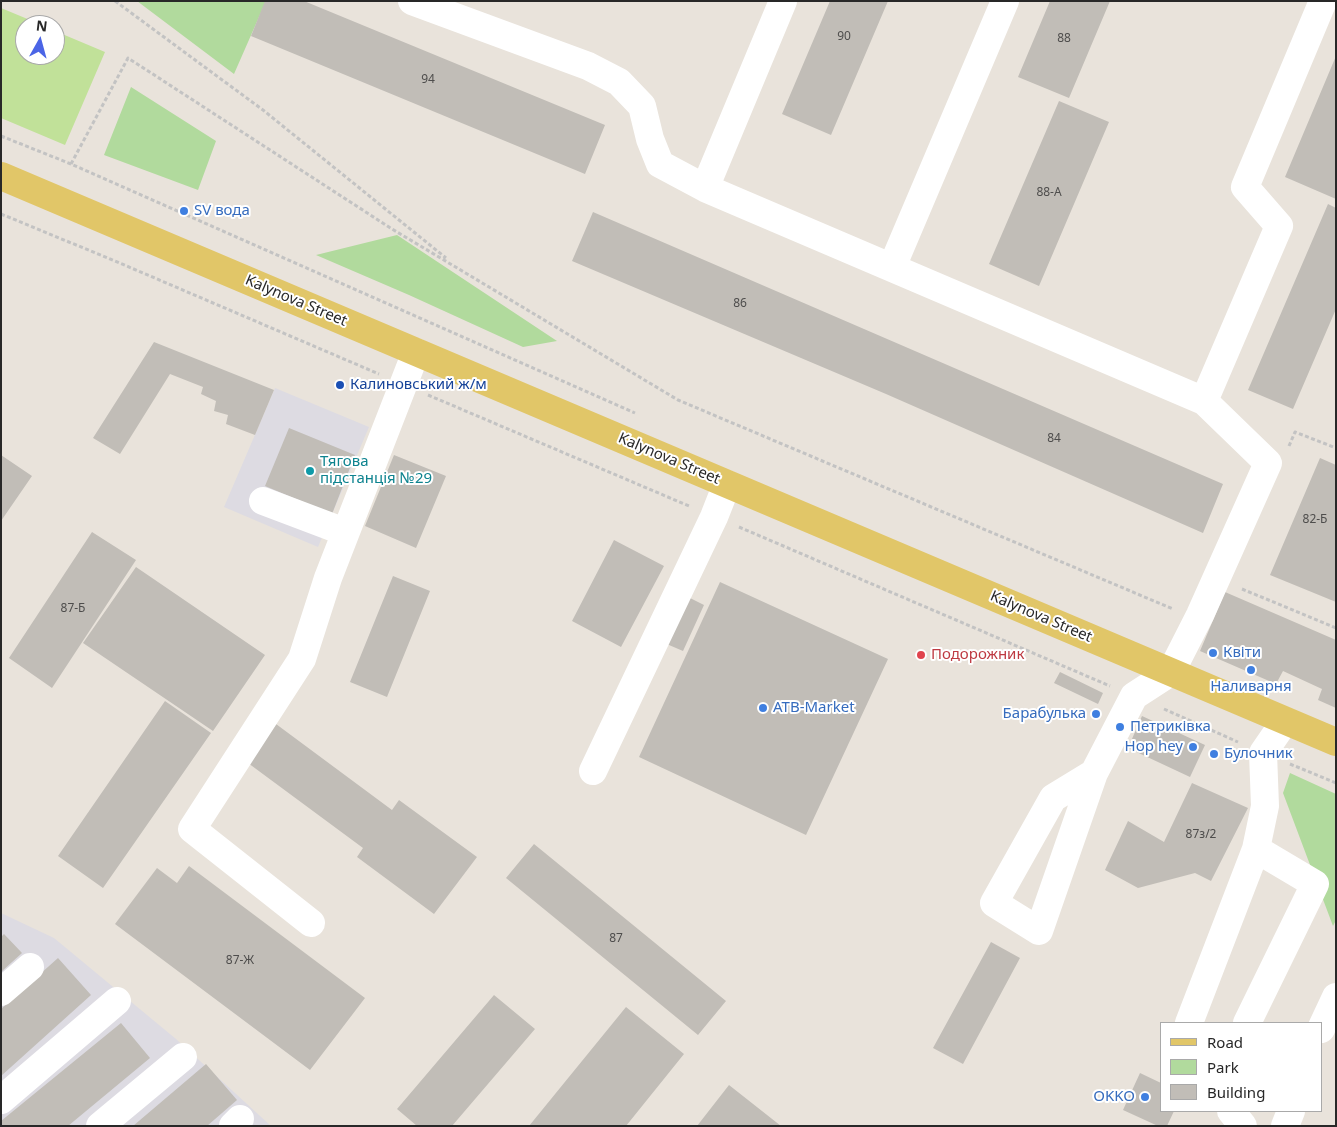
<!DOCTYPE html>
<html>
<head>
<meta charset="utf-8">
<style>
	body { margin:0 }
	#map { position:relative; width:1337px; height:1127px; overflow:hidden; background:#e9e3db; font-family:"Noto Sans",sans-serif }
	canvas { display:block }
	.frame { position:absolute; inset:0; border:2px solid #282828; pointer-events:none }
	.legend { position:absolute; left:1160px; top:1022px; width:162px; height:90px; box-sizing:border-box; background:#fff; border:1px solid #a9a9a9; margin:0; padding:6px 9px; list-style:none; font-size:15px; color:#282828 }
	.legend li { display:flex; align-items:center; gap:10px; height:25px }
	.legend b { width:25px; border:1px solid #a9a9a9 }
	.north { position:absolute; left:15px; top:15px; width:50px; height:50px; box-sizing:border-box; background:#fff; border:1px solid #a9a9a9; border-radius:50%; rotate:7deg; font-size:14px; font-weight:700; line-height:20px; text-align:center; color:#282828 }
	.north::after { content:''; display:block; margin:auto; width:18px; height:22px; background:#4b65e6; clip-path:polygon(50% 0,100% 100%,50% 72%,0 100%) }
</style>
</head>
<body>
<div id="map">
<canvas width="1337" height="1127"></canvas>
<div class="frame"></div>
<ul class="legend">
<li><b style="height:6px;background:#e1c668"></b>Road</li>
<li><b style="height:14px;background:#b1da9d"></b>Park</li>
<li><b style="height:14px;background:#c1bdb7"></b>Building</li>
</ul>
<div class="north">N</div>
</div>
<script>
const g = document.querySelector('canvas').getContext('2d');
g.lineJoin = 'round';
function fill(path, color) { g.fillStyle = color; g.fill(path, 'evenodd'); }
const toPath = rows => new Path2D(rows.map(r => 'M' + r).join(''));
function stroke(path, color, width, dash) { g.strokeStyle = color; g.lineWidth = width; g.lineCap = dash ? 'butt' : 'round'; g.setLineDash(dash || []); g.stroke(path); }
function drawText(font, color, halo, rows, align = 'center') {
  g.font = font + ' "Noto Sans",sans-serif'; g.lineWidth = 4; g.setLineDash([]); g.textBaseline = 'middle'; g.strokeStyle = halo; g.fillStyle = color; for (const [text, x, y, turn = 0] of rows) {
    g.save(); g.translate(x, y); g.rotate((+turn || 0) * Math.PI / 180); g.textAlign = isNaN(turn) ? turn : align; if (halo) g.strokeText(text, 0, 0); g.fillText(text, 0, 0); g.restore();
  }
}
fill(toPath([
	[275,388,369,427,318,547,224,507],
	[1,913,54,938,176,1039,271,1126,1,1126]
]), '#dddbe2');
fill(toPath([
	[137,1,266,1,234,74],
	[131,87,216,141,198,190,104,155],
	[397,235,557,341,523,347,409,295,316,255],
	[1290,773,1336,794,1336,920,1333,926,1283,793]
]), '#b1da9d');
fill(toPath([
	[1,8,42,25,25,25,25,55,55,55,55,31,105,52,65,145,1,118]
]), '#c1e199');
fill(toPath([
	[265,1,304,1,605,125,585,174,251,36],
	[830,1,888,1,831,135,782,114],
	[1050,1,1110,1,1069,98,1018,77],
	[1336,56,1336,199,1285,177],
	[1059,101,1109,122,1039,286,989,264],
	[1328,204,1336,208,1336,309,1293,409,1248,390],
	[593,212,1223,484,1203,533,886,394,572,261],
	[154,342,274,390,255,435,226,424,228,415,214,411,216,401,201,394,203,387,170,374,120,454,93,438],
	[289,428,355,455,332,514,265,486],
	[1,455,32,476,1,521],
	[394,455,446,476,416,548,365,526],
	[1320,458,1336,465,1336,602,1270,575],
	[92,532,136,560,52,688,9,658],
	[614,540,664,566,621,647,572,621],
	[136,567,265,655,213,731,83,643],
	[393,576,430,591,387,697,350,682],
	[720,582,888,659,806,835,639,757],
	[1225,592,1336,640,1336,708,1318,700,1322,689,1283,671,1276,684,1200,651],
	[684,595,704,605,683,651,662,642],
	[1060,672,1103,693,1098,704,1054,683],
	[165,701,211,733,103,888,58,856],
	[1142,716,1205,745,1190,777,1128,748],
	[276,724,392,810,399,800,477,857,434,914,357,857,363,848,248,763],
	[1192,783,1248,808,1211,881,1195,873,1138,888,1105,870,1128,821,1164,842],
	[534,844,726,1001,698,1035,506,878],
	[189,866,365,998,310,1070,115,924,157,868,177,883],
	[4,934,22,953,1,972,1,937],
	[991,942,1020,958,963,1064,933,1048],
	[58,958,91,995,1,1076,1,1009],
	[494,995,535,1029,452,1126,417,1126,397,1109],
	[626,1007,684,1054,626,1126,529,1126],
	[121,1023,150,1058,68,1126,1,1126,1,1121],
	[206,1064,237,1100,207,1126,133,1126],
	[1140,1073,1161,1083,1161,1111,1174,1111,1167,1126,1158,1126,1123,1110],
	[729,1085,781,1126,697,1126]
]), '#c1bdb7');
stroke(toPath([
	[115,1,263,110,446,258],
	[1,136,71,164,635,413],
	[71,164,128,58,392,229,678,400,1173,609],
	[1,214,115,261,379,374],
	[428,395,689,506],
	[1289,446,1295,432,1336,448],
	[739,527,1110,686],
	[1242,589,1336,628],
	[1164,709,1238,742],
	[1290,764,1336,783]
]), '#c3c3c3', 3, [4, 2.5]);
stroke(toPath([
	[412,1,588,66,619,82,642,106,650,139,660,164,705,188,1204,401],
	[705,188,783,1],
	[892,267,1005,1],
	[263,501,345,532],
	[593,771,714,517,727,484],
	[1094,773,1039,931,994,903,1053,798,1094,773,1134,696,1171,672,1200,615,1268,463,1204,401,1279,226,1245,187,1323,1],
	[311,923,192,829,302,659,328,578,416,352],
	[1,992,30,967],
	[1189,1023,1256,849,1265,806,1263,753,1285,721],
	[1247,1023,1315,884,1256,849],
	[1321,1029,1336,997],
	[1,1100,117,1001],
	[1231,1111,1243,1126],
	[100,1126,183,1057],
	[233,1126,240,1119],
	[1285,1126,1291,1111]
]), '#fff', 28);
stroke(toPath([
	[1,176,1336,742]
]), '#e1c668', 28);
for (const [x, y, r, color] of [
	[184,211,5,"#3f7fe0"],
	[340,385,5,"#1a4fb4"],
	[310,471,5,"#0f9aa8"],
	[1213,653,5,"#3f7fe0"],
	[921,655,5,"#e0444e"],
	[1251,670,5,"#3f7fe0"],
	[763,708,5,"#3f7fe0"],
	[1096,714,5,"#3f7fe0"],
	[1120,727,5,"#3f7fe0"],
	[1193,747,5,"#3f7fe0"],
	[1214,754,5,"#3f7fe0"],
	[1145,1097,5,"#3f7fe0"]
]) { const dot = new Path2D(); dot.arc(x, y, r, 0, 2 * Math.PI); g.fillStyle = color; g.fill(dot); stroke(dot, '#fff', 2); }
drawText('12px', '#4e4d4c', null, [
	["90",844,37],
	["88",1064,39],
	["94",428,80],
	["88-А",1049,193],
	["86",740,304],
	["84",1054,439],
	["82-Б",1315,520],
	["87-Б",73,609],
	["87з/2",1201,835],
	["87",616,939],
	["87-Ж",240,961]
]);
drawText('15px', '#366cbe', '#fff', [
	["SV вода",194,211],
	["Квіти",1223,653],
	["Наливарня",1251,687,"center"],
	["ATB-Market",773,708],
	["Барабулька",1086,714,"right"],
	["Петриківка",1130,727],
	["Hop hey",1183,747,"right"],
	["Булочник",1224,754],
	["OKKO",1135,1097,"right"]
], 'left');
drawText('15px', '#282828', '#fff', [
	["Kalynova Street",296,301,23],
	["Kalynova Street",669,459,23],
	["Kalynova Street",1041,617,23]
]);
drawText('15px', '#164399', '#fff', [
	["Калиновський ж/м",350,385]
], 'left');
drawText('15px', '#0d838f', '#fff', [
	["Тягова",320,462],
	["пiдстанцiя №29",320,479]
], 'left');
drawText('15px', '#be3a42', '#fff', [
	["Подорожник",931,655]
], 'left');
</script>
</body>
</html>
